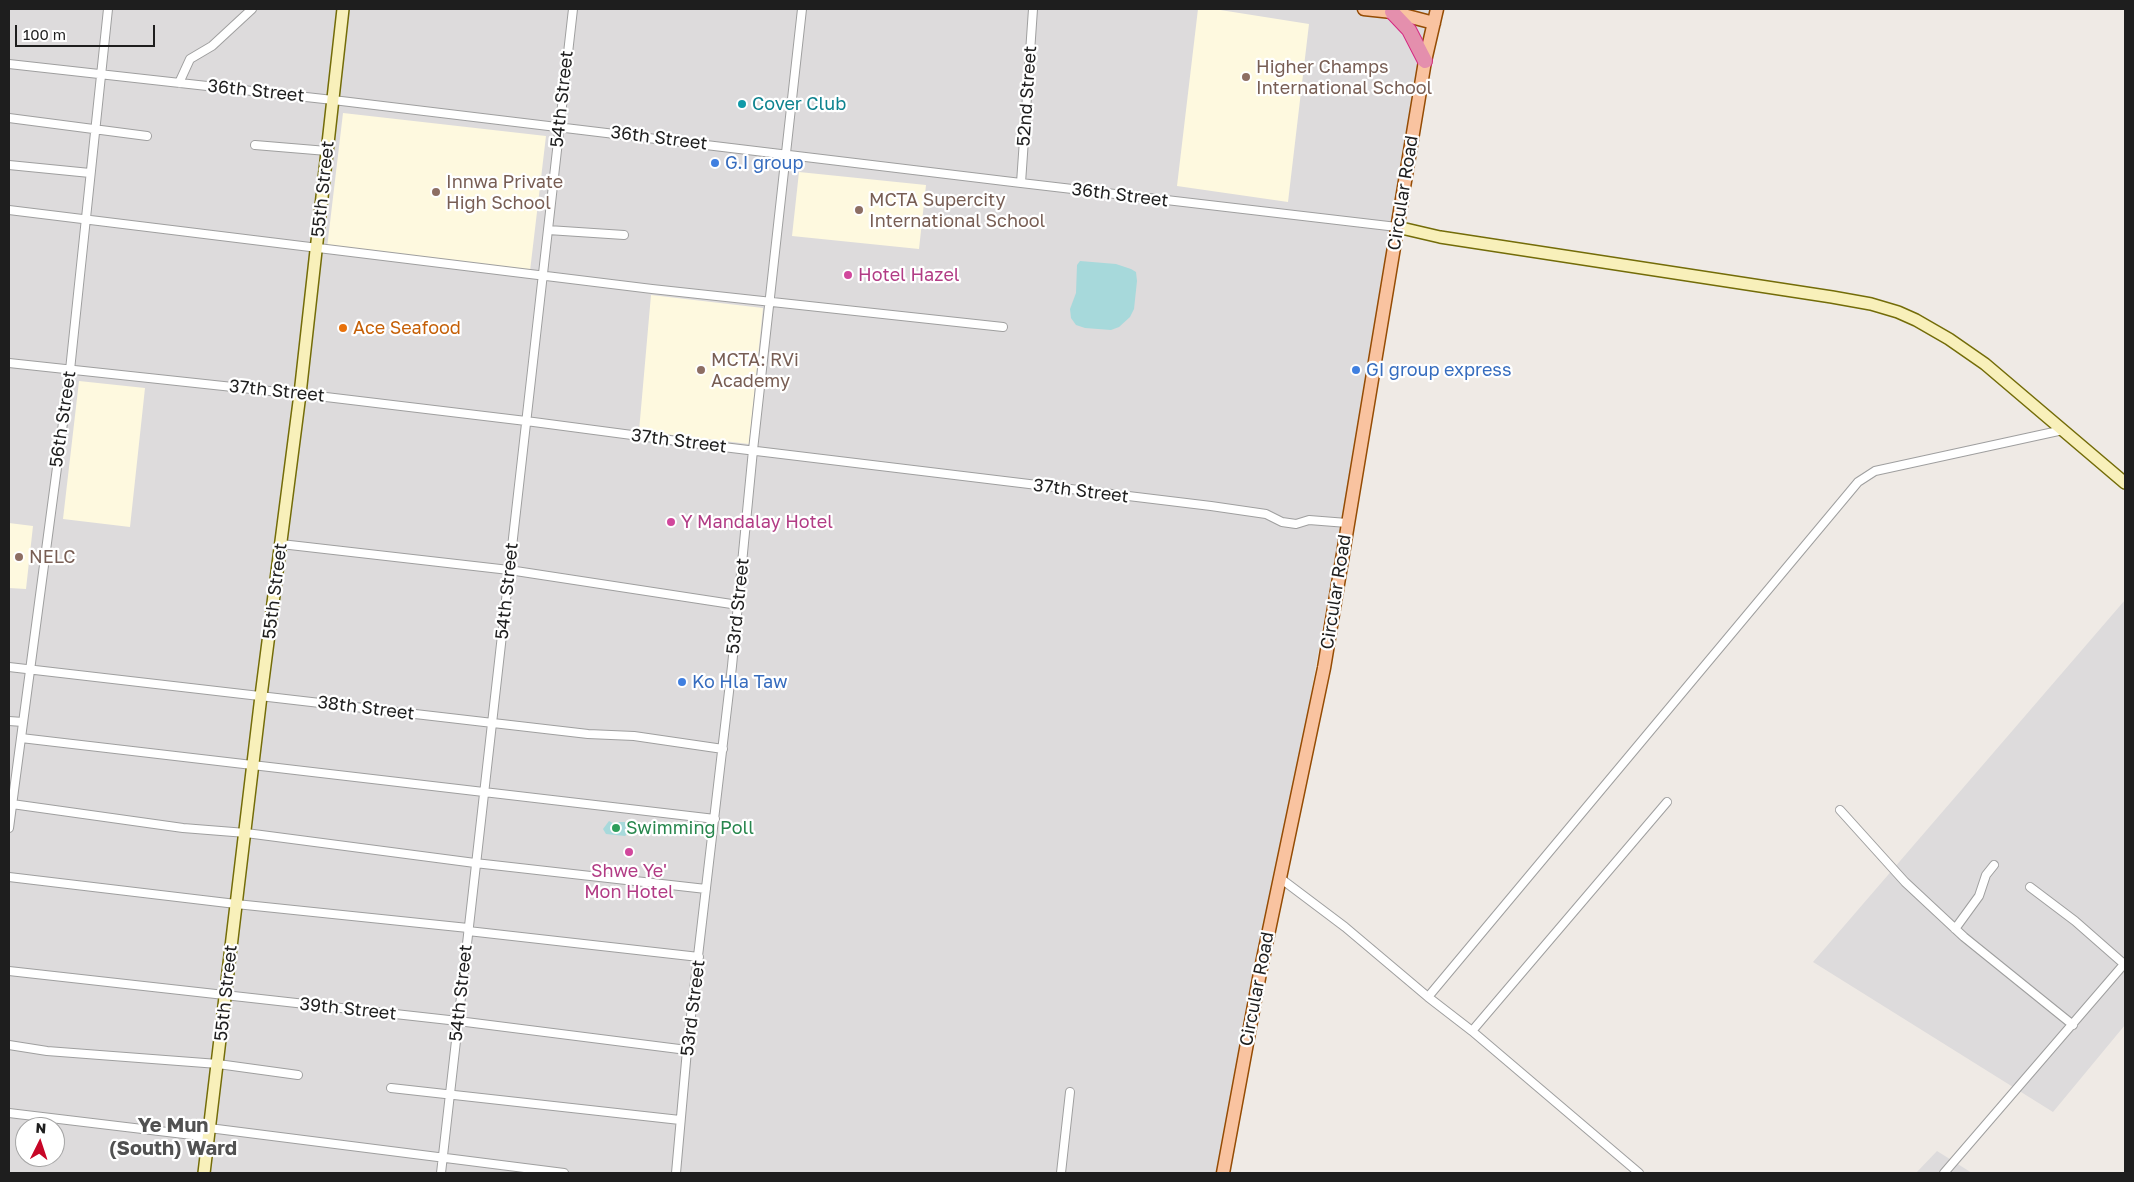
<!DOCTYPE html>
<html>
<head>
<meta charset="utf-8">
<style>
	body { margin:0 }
	#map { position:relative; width:2134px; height:1182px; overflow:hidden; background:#efeae5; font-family:"Golos Text",sans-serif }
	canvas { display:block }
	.frame { position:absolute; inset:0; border:10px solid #1e1e1e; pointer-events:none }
	.north { position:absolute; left:15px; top:1117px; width:50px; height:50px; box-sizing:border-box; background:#fff; border:1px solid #a5a5a5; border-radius:50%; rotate:4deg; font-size:14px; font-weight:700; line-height:20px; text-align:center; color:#1e1e1e }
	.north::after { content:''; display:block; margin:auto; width:18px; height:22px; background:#c70627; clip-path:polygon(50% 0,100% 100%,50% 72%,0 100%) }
	.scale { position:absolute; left:15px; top:25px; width:140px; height:22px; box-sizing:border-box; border:2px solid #1e1e1e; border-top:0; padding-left:6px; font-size:15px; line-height:18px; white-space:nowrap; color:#1e1e1e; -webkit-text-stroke:4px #fff; paint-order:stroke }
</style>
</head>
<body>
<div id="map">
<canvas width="2134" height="1182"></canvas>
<div class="frame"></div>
<div class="north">N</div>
<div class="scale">100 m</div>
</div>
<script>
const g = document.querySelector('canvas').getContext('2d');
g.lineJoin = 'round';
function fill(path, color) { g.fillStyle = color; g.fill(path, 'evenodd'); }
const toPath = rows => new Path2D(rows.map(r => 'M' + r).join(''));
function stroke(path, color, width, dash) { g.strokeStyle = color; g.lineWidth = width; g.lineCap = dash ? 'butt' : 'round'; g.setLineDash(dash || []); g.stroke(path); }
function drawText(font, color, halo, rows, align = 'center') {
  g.font = font + ' "Golos Text",sans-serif'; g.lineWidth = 4.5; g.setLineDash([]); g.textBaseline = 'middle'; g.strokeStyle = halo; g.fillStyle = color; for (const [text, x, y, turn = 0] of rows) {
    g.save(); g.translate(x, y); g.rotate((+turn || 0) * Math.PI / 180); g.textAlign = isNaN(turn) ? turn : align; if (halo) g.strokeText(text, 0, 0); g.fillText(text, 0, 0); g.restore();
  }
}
fill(toPath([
	[9,9,1432,9,1280,869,1231,1173,9,1173],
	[25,1127,55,1127,55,1157,25,1157],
	[2125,600,2125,1025,2053,1112,1813,962],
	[1937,1151,1972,1173,1916,1173]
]), '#dddbdc');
fill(toPath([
	[1198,9,1214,9,1309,24,1288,202,1177,186],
	[343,113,546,136,530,271,327,248],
	[799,172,926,185,919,249,792,236],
	[651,295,763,308,749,444,639,431],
	[79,381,145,388,130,527,63,519],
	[9,523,33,526,26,589,9,588]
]), '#fef9df');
fill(toPath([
	[1080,261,1116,264,1131,269,1136,272,1137,281,1134,309,1130,317,1119,327,1111,330,1085,328,1076,325,1071,318,1070,309,1076,293,1077,265],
	[609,821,616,825,619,822,625,822,629,826,628,833,625,836,606,834,603,829]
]), '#a7d9db');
const street = toPath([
	[9,64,333,100,1021,183,1397,227],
	[179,83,190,59,212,46,252,9],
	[9,118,147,136],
	[255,145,327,151],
	[9,165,90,173],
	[1021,183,1033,9],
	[9,210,652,289,1003,327],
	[548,230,624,235],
	[9,363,326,397,526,421,715,446,1211,506,1266,514,1282,522,1296,524,1309,520,1347,523],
	[281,544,509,570,738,605],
	[9,667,588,734,634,736,723,749],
	[9,721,23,722],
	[21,738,715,819],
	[12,804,183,828,246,833,475,863,706,889],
	[1840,810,1905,882,1964,937,2073,1025],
	[9,828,70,370,108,9],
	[9,877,236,904,468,928],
	[1280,878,1345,927,1428,997,1472,1031,1639,1173],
	[2030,887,2075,921,2124,964],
	[1955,929,1979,896,1986,875,1994,865],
	[468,931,699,957],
	[9,971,458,1021,687,1050],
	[1428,997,1858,482,1875,471,2063,430],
	[1472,1031,1667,802],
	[9,1045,47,1051,218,1064,298,1075],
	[391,1088,680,1120],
	[9,1113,209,1137],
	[209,1128,564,1173],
	[441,1173,573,9],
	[676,1173,687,1050,732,666,753,450,802,9],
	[1061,1173,1070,1092],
	[1944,1173,2125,963]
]);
const secondary = toPath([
	[1397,227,1440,237,1832,297,1871,304,1898,312,1916,320,1949,339,1985,364,2125,483],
	[204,1173,261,696,300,394,343,9]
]);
const primary = toPath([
	[1364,9,1392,12,1434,23],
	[1223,1173,1260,973,1324,668,1425,61,1437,9]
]);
const highway = toPath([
	[1392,12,1409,30,1425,61]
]);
stroke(street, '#9f9f9f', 10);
stroke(secondary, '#736c08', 14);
stroke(primary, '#954c04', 15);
stroke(highway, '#d62982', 16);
stroke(street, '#fff', 8);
stroke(secondary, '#f8f0ba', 11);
stroke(primary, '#f9c3a0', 12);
stroke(highway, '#e48fad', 14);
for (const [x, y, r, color] of [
	[1246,77,5,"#8d6e63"],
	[742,104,5,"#0f9aa8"],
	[715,163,5,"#3f7fe0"],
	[436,192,5,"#8d6e63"],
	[859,210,5,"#8d6e63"],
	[848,275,5,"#d1479c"],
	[343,328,5,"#e8710a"],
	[701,370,5,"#8d6e63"],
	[1356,370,5,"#3f7fe0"],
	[671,522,5,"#d1479c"],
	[19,557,5,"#8d6e63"],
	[682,682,5,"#3f7fe0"],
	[616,828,5,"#2e9e5b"],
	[629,852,5,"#d1479c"]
]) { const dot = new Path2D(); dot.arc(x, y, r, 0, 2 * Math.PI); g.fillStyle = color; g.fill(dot); stroke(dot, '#fff', 2); }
drawText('18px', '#785e54', '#fff', [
	["Higher Champs",1256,67],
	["International School",1256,88],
	["Innwa Private",446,182],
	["High School",446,203],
	["MCTA Supercity",869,200],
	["International School",869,221],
	["MCTA: RVi",711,360],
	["Academy",711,381],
	["NELC",29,557]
], 'left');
drawText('18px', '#1e1e1e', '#fff', [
	["36th Street",256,91,6],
	["52nd Street",1027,96,-86],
	["54th Street",562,99,-84],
	["36th Street",659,138,7],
	["55th Street",323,189,-84],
	["Circular Road",1403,193,-81],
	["36th Street",1120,195,7],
	["37th Street",277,391,6],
	["56th Street",63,419,-82],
	["37th Street",679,441,7],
	["37th Street",1081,491,7],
	["55th Street",275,591,-83],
	["54th Street",507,591,-84],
	["Circular Road",1336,592,-81],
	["53rd Street",738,606,-84],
	["38th Street",366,708,7],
	["Circular Road",1257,989,-79],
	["55th Street",226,993,-84],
	["54th Street",461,993,-84],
	["53rd Street",693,1008,-83],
	["39th Street",348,1009,6]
]);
drawText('18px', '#0d838f', '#fff', [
	["Cover Club",752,104]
], 'left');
drawText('18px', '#366cbe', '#fff', [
	["G.I group",725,163],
	["GI group express",1366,370],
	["Ko Hla Taw",692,682]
], 'left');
drawText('18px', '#b23c85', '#fff', [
	["Hotel Hazel",858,275],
	["Y Mandalay Hotel",681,522],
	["Shwe Ye'",629,871,"center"],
	["Mon Hotel",629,892,"center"]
], 'left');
drawText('18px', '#c56008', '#fff', [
	["Ace Seafood",353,328]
], 'left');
drawText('18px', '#27864d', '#fff', [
	["Swimming Poll",626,828]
], 'left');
drawText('bold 20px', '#515151', '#fff', [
	["Ye Mun",173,1126],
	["(South) Ward",173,1149]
]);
</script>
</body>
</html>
